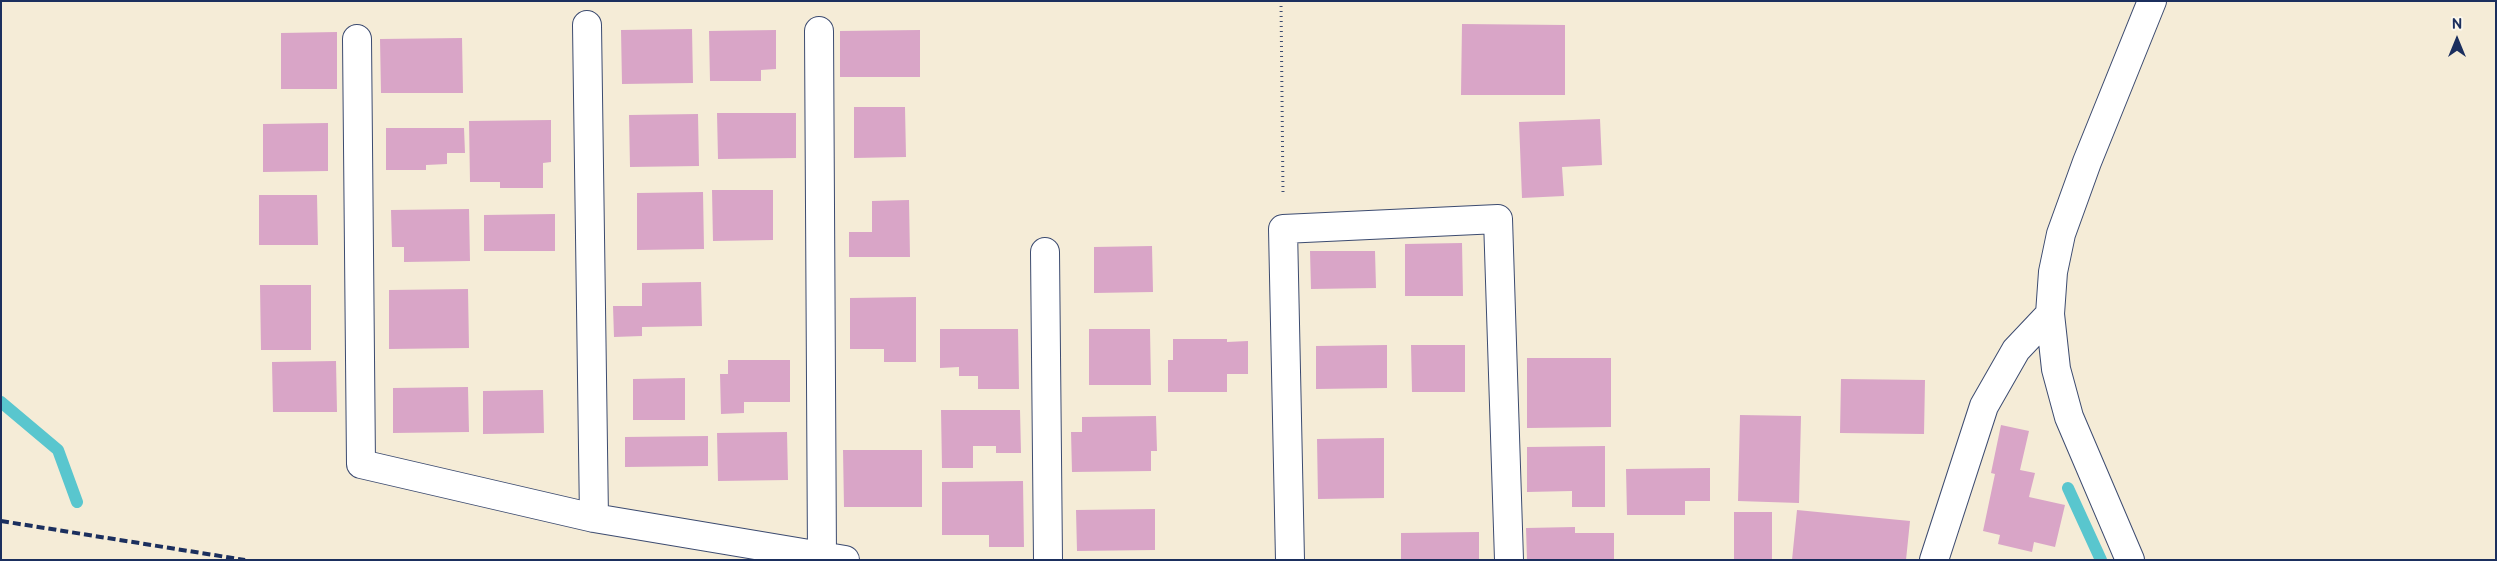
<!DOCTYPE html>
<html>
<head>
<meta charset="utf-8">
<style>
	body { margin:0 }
	#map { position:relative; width:2497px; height:561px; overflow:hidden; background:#f5ecd7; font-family:"Balsamiq Sans",sans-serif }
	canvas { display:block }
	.frame { position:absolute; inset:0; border:2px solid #1b2f5e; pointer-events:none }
	.north { position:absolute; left:2432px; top:15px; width:50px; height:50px; -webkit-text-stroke:4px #fbf7ec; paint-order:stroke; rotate:0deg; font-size:14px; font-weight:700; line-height:20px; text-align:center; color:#1b2f5e }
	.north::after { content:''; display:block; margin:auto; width:18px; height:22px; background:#1b2f5e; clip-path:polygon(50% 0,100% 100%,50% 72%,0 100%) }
</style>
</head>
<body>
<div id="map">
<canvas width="2497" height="561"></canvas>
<div class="frame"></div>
<div class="north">N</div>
</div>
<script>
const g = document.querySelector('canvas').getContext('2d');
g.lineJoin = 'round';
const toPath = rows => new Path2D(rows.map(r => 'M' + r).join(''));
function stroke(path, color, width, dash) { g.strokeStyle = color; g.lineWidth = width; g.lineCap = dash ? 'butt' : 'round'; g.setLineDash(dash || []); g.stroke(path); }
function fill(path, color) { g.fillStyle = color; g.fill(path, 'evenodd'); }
stroke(toPath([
	[1,402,58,450,77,502],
	[2068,488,2101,560]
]), '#59c6ce', 12);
fill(toPath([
	[1462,24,1565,25,1565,95,1461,95],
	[692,29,693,83,622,84,621,30],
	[776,30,776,69,761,70,761,81,710,81,709,31],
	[920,30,920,77,840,77,840,31],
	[337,32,337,89,281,89,281,33],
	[462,38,463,93,381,93,380,39],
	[854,107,905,107,906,157,854,158],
	[717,113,796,113,796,158,718,159],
	[698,114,699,166,630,167,629,115],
	[1600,119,1602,165,1562,167,1564,196,1522,198,1519,122],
	[551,120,551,162,543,163,543,188,500,188,500,182,470,182,469,121],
	[328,123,328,171,263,172,263,124],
	[386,128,464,128,465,153,447,153,447,164,426,165,426,170,386,170],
	[712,190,773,190,773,240,713,241],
	[703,192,704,249,637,250,637,193],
	[259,195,317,195,318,245,259,245],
	[909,200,910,257,849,257,849,232,872,232,872,201],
	[469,209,470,261,404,262,404,247,392,247,391,210],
	[555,214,555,251,484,251,484,215],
	[1462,243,1463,296,1405,296,1405,244],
	[1152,246,1153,292,1094,293,1094,247],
	[1310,251,1375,251,1376,288,1311,289],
	[701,282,702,326,642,327,642,336,614,337,613,306,642,306,642,283],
	[260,285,311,285,311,350,261,350],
	[468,289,469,348,389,349,389,290],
	[916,297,916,362,884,362,884,349,850,349,850,298],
	[940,329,1018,329,1019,389,978,389,978,376,959,376,959,367,940,368],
	[1089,329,1150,329,1151,385,1089,385],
	[1173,339,1227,339,1227,342,1248,341,1248,374,1227,374,1227,392,1168,392,1168,360,1173,360],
	[1387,345,1387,388,1316,389,1316,346],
	[1411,345,1465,345,1465,392,1412,392],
	[1527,358,1611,358,1611,427,1527,428],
	[728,360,790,360,790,402,744,402,744,413,721,414,720,374,728,374],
	[336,361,337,412,273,412,272,362],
	[685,378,685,420,633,420,633,379],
	[1841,379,1925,380,1924,434,1840,433],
	[468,387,469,432,393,433,393,388],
	[543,390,544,433,483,434,483,391],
	[941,410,1020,410,1021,453,996,453,996,446,973,446,973,468,942,468],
	[1740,415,1801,416,1799,503,1738,501],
	[1156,416,1157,451,1151,451,1151,471,1072,472,1071,432,1082,432,1082,417],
	[2001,425,2029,431,2020,470,2035,473,2029,497,2065,505,2055,547,2034,542,2032,552,1998,544,2000,535,1983,531,1995,474,1991,473],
	[787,432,788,480,718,481,717,433],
	[708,436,708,466,625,467,625,437],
	[1384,438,1384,498,1318,499,1317,439],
	[1605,446,1605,507,1572,507,1572,491,1527,492,1527,447],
	[843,450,922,450,922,507,844,507],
	[1710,468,1710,501,1685,501,1685,515,1627,515,1626,469],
	[1023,481,1024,547,989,547,989,535,942,535,942,482],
	[1155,509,1155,550,1077,551,1076,510],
	[1797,510,1910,521,1906,560,1792,560],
	[1734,512,1772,512,1772,560,1734,560],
	[1575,527,1575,533,1614,533,1614,560,1527,560,1526,528],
	[1479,532,1479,560,1401,560,1401,533]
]), '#d9a5c7');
const minor = toPath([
	[587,25,594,518],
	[819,31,822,557],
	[357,39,361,464,594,518,845,560],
	[1045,252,1048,560],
	[1290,560,1283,229,1498,219,1509,560],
	[1934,560,1984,406,2016,350,2050,314],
	[2130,560,2069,417,2056,369,2050,314,2053,272,2061,234,2087,162,2152,1]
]);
stroke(minor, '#3c4b70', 30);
stroke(toPath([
	[1281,1,1283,193]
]), '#3c4b70', 3, [1, 4]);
stroke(minor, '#fff', 28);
stroke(toPath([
	[1,521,245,560]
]), '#1b2f5e', 4, [8, 4]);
</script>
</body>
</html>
